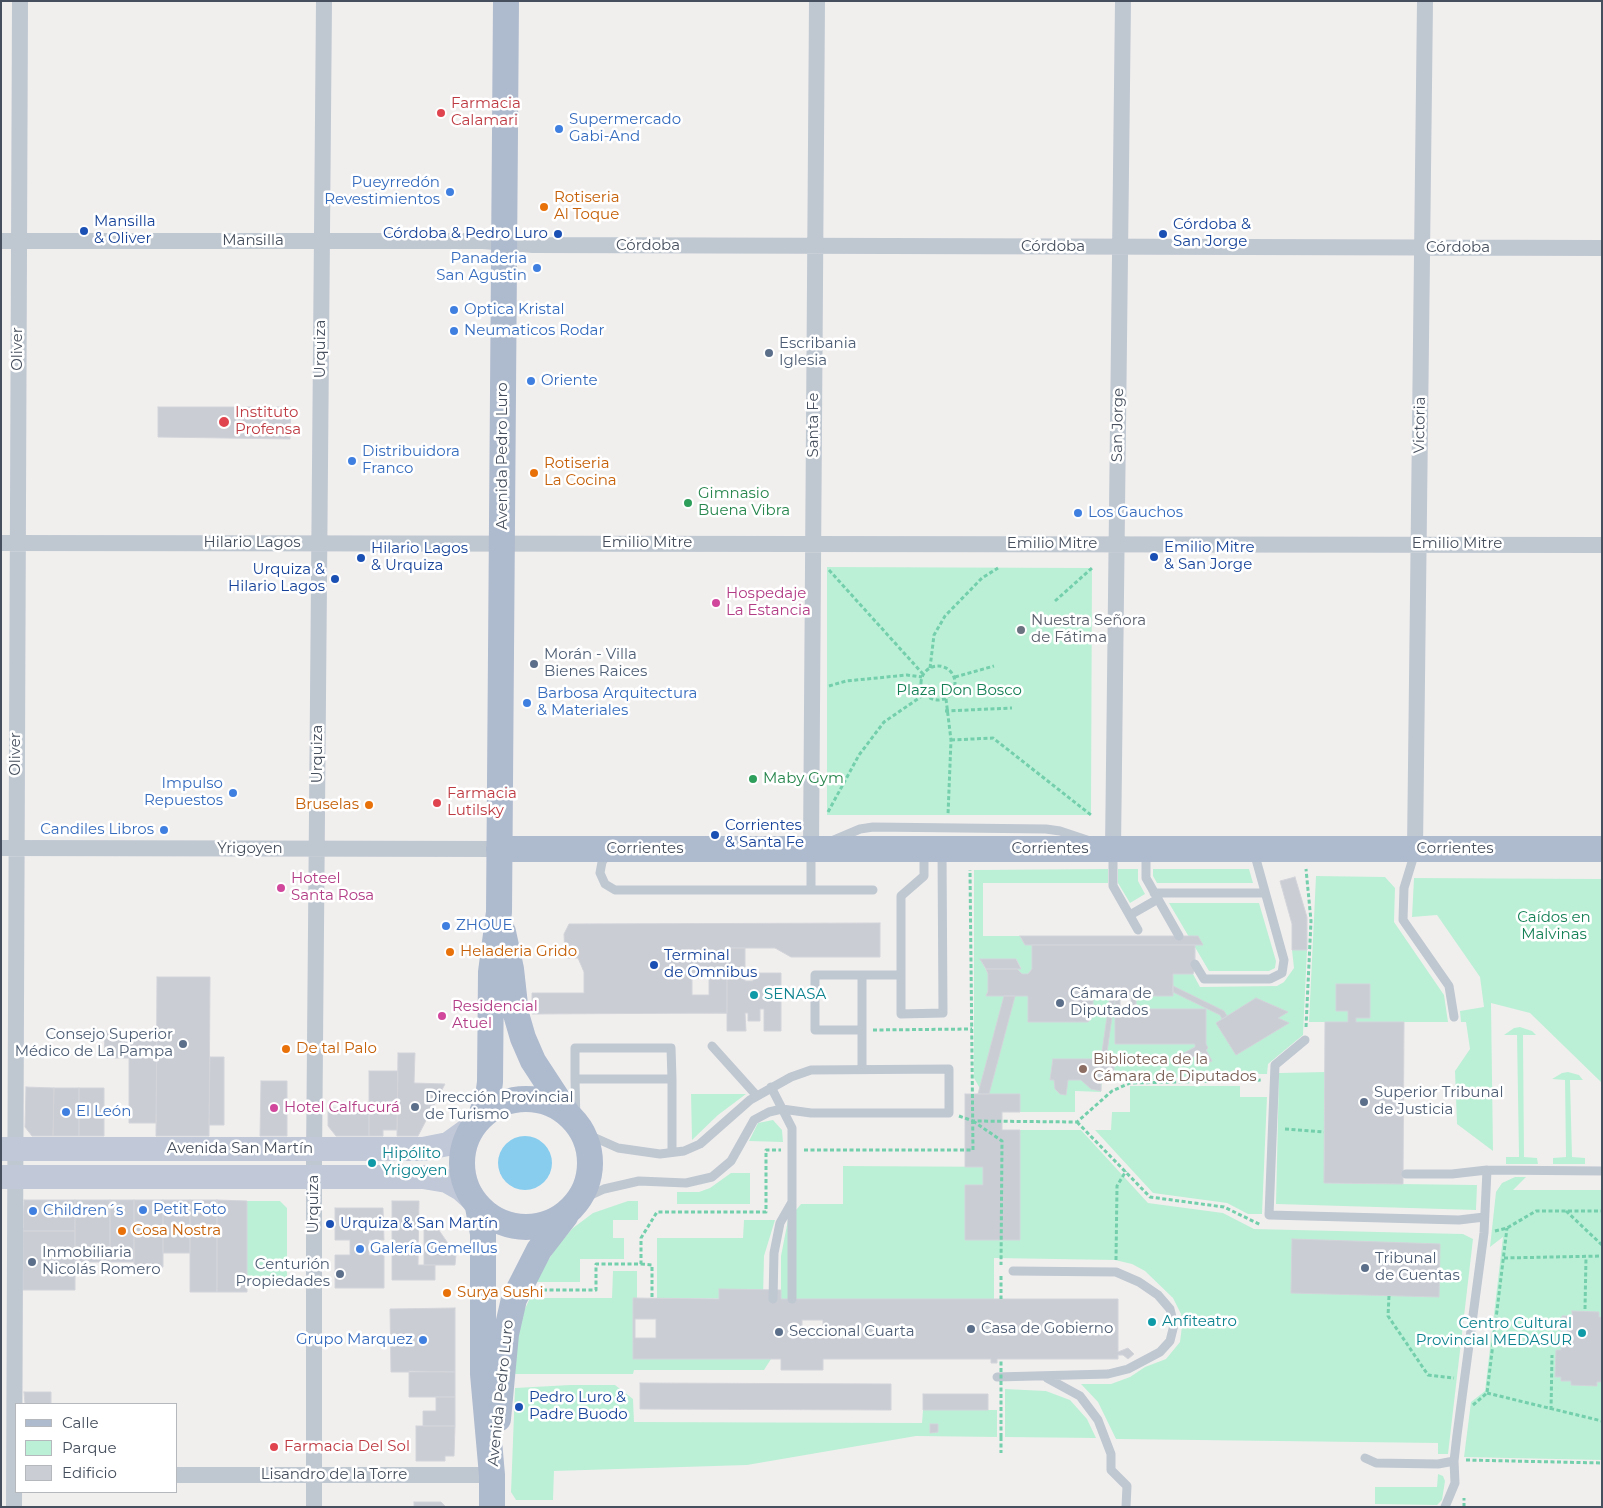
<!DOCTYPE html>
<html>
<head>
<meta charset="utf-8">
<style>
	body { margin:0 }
	#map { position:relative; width:1603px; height:1508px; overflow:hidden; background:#f1efee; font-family:Montserrat,sans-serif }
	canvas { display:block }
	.frame { position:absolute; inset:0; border:2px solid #464f5d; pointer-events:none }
	.legend { position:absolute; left:15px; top:1403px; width:162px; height:90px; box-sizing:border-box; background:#fff; border:1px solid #b5b9be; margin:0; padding:6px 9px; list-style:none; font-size:15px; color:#464f5d }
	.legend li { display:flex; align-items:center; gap:10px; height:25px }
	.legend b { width:25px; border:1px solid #b5b9be }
</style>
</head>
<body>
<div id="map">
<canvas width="1603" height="1508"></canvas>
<div class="frame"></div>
<ul class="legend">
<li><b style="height:6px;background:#aebace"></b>Calle</li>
<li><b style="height:14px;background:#bcf0d6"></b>Parque</li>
<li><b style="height:14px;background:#cacdd4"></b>Edificio</li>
</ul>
</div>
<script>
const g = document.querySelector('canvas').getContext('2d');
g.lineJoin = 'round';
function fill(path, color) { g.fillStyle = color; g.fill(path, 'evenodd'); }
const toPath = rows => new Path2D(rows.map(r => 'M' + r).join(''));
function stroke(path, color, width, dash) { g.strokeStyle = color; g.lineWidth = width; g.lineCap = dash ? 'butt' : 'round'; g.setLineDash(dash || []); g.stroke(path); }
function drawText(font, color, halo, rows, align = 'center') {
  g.font = font + ' Montserrat,sans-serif'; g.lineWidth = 5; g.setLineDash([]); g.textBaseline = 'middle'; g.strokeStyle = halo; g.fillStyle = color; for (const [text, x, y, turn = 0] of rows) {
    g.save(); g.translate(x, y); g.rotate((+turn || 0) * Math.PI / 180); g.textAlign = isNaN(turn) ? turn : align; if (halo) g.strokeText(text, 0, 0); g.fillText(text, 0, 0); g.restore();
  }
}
fill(toPath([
	[827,567,1092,568,1091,815,827,815],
	[1108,869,1108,883,983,883,983,936,1020,936,1025,945,1032,945,1032,969,1028,974,1022,974,1017,969,1021,968,1016,959,981,960,988,974,988,991,986,996,1028,996,1028,1022,1088,1022,1093,1017,1093,996,1115,996,1115,1044,1195,1044,1195,1047,1183,1054,1186,1060,1201,1052,1208,1063,1212,1061,1206,1050,1136,1009,1136,996,1173,996,1173,974,1193,974,1200,987,1277,986,1284,982,1294,968,1292,950,1307,950,1303,1035,1268,1064,1267,1074,1207,1074,1158,1080,1102,1080,1101,1092,1075,1091,1075,1112,1020,1112,1020,1094,983,1094,974,1078,974,870],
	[1118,869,1138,869,1138,881,1145,894,1130,903,1118,883],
	[1153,869,1249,869,1253,883,1157,883,1153,876],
	[1316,876,1385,877,1395,888,1394,922,1444,995,1448,1022,1356,1022,1356,1018,1370,1018,1370,984,1337,984,1336,1011,1348,1011,1348,1022,1309,1022],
	[1414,878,1602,879,1602,1083,1530,1013,1491,1003,1493,1151,1457,1124,1455,1071,1470,1049,1466,1022,1461,1022,1460,1011,1484,1007,1480,977,1437,915,1412,917],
	[1169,903,1259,903,1276,961,1275,968,1269,971,1209,971],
	[1520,1027,1532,1031,1536,1035,1523,1035,1524,1157,1537,1158,1538,1164,1506,1164,1506,1157,1519,1157,1517,1035,1504,1035,1514,1028],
	[1325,1072,1324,1183,1477,1185,1476,1210,1276,1204,1279,1073],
	[1568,1072,1579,1075,1583,1080,1570,1080,1572,1157,1585,1158,1585,1164,1553,1164,1553,1158,1566,1157,1565,1080,1552,1079,1562,1073],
	[1130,1086,1240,1086,1240,1097,1267,1097,1262,1214,1248,1214,1227,1203,1153,1193,1095,1130,1111,1130,1112,1112,1130,1112],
	[691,1094,746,1094,718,1115,692,1140],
	[773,1120,782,1130,783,1142,749,1141,758,1123],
	[1020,1130,1081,1130,1148,1203,1223,1213,1254,1229,1463,1234,1473,1239,1448,1454,1438,1454,1438,1443,1116,1439,1098,1402,1081,1384,1111,1384,1130,1377,1145,1367,1166,1359,1180,1342,1182,1326,1181,1314,1173,1298,1145,1271,1132,1264,1115,1260,994,1258,994,1299,781,1299,781,1256,788,1220,801,1204,843,1204,843,1166,1020,1167],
	[731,1173,750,1173,750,1204,677,1204,677,1192,699,1192,710,1188],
	[1515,1177,1526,1177,1513,1190,1602,1190,1602,1460,1464,1457,1471,1402,1485,1391,1503,1237,1490,1247,1496,1192,1502,1183],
	[247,1201,280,1201,287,1208,287,1285,247,1285],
	[628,1201,638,1201,638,1220,613,1220,613,1238,624,1238,624,1259,580,1259,580,1282,535,1282,557,1246,573,1228,593,1213],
	[744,1220,775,1220,764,1256,763,1299,657,1298,657,1238,743,1238],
	[613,1271,637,1271,637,1298,634,1298,634,1358,771,1359,764,1370,634,1370,633,1374,515,1374,515,1350,523,1313,530,1298,612,1298],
	[570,1385,615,1385,633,1399,634,1422,922,1423,923,1410,997,1410,997,1437,916,1436,747,1465,554,1471,553,1500,516,1500,511,1492,515,1388],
	[1005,1389,1046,1391,1070,1400,1087,1419,1096,1438,1005,1437],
	[1438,1474,1443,1476,1445,1481,1442,1500,1437,1505,1375,1504,1375,1487,1437,1487]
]), '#bcf0d6');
fill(toPath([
	'498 1163a27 27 0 1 1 54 0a27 27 0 1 1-54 0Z'
]), '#88cdee');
const building = toPath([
	[158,407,291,407,290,439,158,437,158,407],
	[1295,877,1307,917,1307,950,1292,950,1292,924,1280,881,1295,877],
	[880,923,880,957,791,957,775,948,727,948,727,1013,532,1014,532,993,584,993,584,972,578,958,565,958,564,934,569,924,880,923],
	[692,978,709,978,709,995,692,995,692,978],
	[1020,936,1198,936,1203,945,1025,945,1020,936],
	[1032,945,1195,945,1195,969,1193,974,1173,974,1173,996,1136,996,1136,1009,1206,1009,1206,1044,1208,1048,1206,1050,1212,1061,1208,1063,1201,1052,1186,1061,1182,1054,1195,1047,1195,1044,1115,1044,1115,996,1093,996,1093,1017,1088,1022,1028,1022,1028,996,986,996,988,991,988,974,986,969,1017,969,1022,974,1028,974,1032,969,1032,945],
	[1120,996,1131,996,1131,1009,1120,1009,1120,996],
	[727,948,745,948,745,981,753,981,753,973,781,973,781,1031,764,1031,764,1009,760,1009,760,1021,748,1021,748,1013,745,1013,746,1031,727,1031,727,948],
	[980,959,1016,959,1021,969,986,969,980,959],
	[157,977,210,977,209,1136,156,1136,157,977],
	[1336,984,1370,984,1370,1018,1356,1018,1356,1022,1404,1022,1403,1184,1324,1183,1325,1022,1348,1022,1348,1011,1336,1011,1336,984],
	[1173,986,1224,1011,1227,1016,1222,1019,1220,1015,1173,992,1173,986],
	[1004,996,1015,996,989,1094,978,1094,1004,996],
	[1110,996,1115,996,1106,1059,1101,1059,1110,996],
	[1256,998,1288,1012,1278,1018,1289,1023,1236,1055,1216,1023,1256,998],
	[104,1031,129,1031,129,1058,105,1058,104,1031],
	[129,1031,157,1031,156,1123,129,1123,129,1031],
	[398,1053,415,1053,414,1083,445,1084,418,1136,397,1136,398,1053],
	[210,1057,224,1057,224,1125,209,1125,210,1057],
	[1053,1059,1114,1059,1114,1080,1101,1080,1101,1091,1091,1089,1081,1080,1068,1080,1066,1095,1060,1094,1055,1089,1054,1080,1050,1080,1053,1059],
	[369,1071,398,1071,397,1130,383,1130,383,1136,369,1136,369,1071],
	[261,1081,287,1081,287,1136,260,1136,261,1081],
	[26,1087,54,1088,53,1136,32,1136,25,1127,26,1087],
	[54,1088,79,1088,79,1136,53,1136,54,1088],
	[79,1088,104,1088,104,1136,79,1136,79,1088],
	[965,1094,1020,1094,1020,1112,1002,1112,1002,1130,1020,1130,1020,1240,965,1240,965,1185,983,1185,983,1167,965,1167,965,1094],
	[328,1108,369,1108,369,1136,336,1136,328,1126,328,1108],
	[24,1200,75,1200,75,1231,23,1231,24,1200],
	[75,1200,110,1200,110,1262,75,1262,75,1200],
	[110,1200,134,1200,134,1262,110,1262,110,1200],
	[134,1200,163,1200,163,1267,134,1267,134,1200],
	[163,1200,190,1200,190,1253,163,1253,163,1200],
	[190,1200,217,1200,217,1292,190,1292,190,1200],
	[217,1200,247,1201,247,1292,217,1292,217,1200],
	[392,1201,419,1201,418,1265,435,1265,435,1280,392,1280,392,1201],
	[335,1208,383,1208,384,1240,369,1240,369,1255,384,1255,384,1288,335,1288,335,1255,350,1255,350,1240,335,1240,335,1208],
	[424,1226,436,1226,456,1255,455,1265,424,1265,424,1226],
	[23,1231,75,1231,75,1290,23,1290,23,1231],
	[1292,1239,1440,1244,1439,1297,1291,1293,1292,1239],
	[719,1289,781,1290,781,1299,1118,1299,1118,1352,1128,1348,1134,1354,1128,1359,1123,1355,1118,1355,1118,1359,997,1359,997,1363,991,1363,991,1359,823,1359,823,1370,781,1370,781,1359,633,1359,633,1298,719,1299,719,1289],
	[635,1319,656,1319,656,1338,635,1338,635,1319],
	[802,1320,823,1320,823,1338,802,1338,802,1320],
	[455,1308,455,1372,391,1372,390,1309,455,1308],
	[1572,1311,1599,1312,1599,1317,1602,1317,1602,1382,1597,1382,1597,1386,1571,1385,1571,1381,1561,1381,1561,1377,1555,1377,1556,1350,1561,1350,1562,1316,1572,1316,1572,1311],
	[409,1371,455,1372,455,1397,409,1397,409,1371],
	[640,1383,891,1384,891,1410,640,1409,640,1383],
	[24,1392,51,1392,51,1404,25,1404,24,1392],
	[923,1394,988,1394,988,1410,923,1410,923,1394],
	[436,1397,455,1397,455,1426,423,1426,423,1411,436,1411,436,1397],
	[930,1424,938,1424,938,1432,930,1433,930,1424],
	[416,1426,455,1426,454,1456,445,1456,445,1461,416,1461,416,1426],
	[414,1502,441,1502,446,1507,414,1507,414,1502]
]);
fill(building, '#cacdd4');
stroke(building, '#d2d4da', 1);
stroke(toPath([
	[829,570,923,674],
	[1055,601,1092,568],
	'921 683a17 17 0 1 1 34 0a17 17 0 1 1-34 0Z',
	[930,668,934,635,945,616,982,578,998,568],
	[955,677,994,666],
	[829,686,846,681,907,675,922,677],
	[946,699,951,740,948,815],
	[945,711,1012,708],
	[951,740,993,738,1091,815],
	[828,812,859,755,884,722,925,694],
	[1306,1027,1311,921,1306,869],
	[873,1030,972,1029],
	[959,1116,973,1121,1077,1122,1112,1091,1130,1083,1263,1080],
	[973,1121,1002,1141,1001,1265],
	[1077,1122,1150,1197,1224,1207,1261,1225],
	[1285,1129,1324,1132],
	[804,1150,973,1150,970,870],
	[1566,1211,1602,1245],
	[1495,1231,1507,1228,1536,1211,1602,1211],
	[1504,1258,1602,1256],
	[1116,1260,1117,1186,1126,1171],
	[641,1264,652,1265,652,1298],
	[1001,1276,1001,1299],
	[543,1290,596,1290,596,1264,641,1264,641,1238,657,1212,766,1212,766,1150,781,1150],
	[1389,1296,1388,1316,1428,1375,1454,1378],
	[1585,1309,1586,1257],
	[1487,1393,1602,1421],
	[1473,1405,1487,1393,1507,1228],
	[1551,1410,1552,1355],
	[1001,1437,1001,1453],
	[1466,1460,1602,1463],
	[1464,1507,1464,1498]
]), '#73cfac', 3, [4, 2.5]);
stroke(toPath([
	[834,840,860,829,873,827,1046,829,1060,831,1087,840],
	[811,852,811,890],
	[924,852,924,876,901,896,901,1014,943,1013,942,851],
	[1113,852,1113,886,1138,930],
	[1146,852,1146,878,1179,936],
	[1415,852,1404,888,1403,920,1449,986,1454,1017],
	[608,853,602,862,600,873,605,884,615,890,873,890],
	[1154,893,1264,893],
	[1130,915,1158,899],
	[1195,964,1204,979,1270,979,1282,973,1284,960,1254,852],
	[862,975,901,975],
	[862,1030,815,1030,815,975,862,975,862,1069],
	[1305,1040,1275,1065,1269,1215,1459,1220,1484,1217],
	[712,1046,757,1096],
	[575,1079,576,1124],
	[672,1079,575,1079,575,1048,671,1048,672,1079,672,1152],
	[771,1087,792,1128,792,1299],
	[1406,1174,1452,1174,1487,1170,1602,1171],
	[578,1201,604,1189,639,1181,686,1183,712,1177,731,1161,754,1120,769,1112,782,1109,811,1113,949,1113,949,1069,811,1070,791,1077,750,1100,700,1144,684,1151,660,1154,618,1148,582,1132],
	[773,1299,774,1253,780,1223,792,1202],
	[997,1377,1108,1374,1128,1369,1160,1352,1170,1341,1174,1325,1170,1309,1158,1295,1139,1282,1116,1272,1013,1271],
	[1047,1378,1080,1396,1098,1420,1111,1454,1111,1470,1127,1486,1126,1507],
	[1365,1458,1376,1463,1438,1464,1454,1461],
	[1445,1507,1455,1483,1454,1461,1457,1435,1484,1233,1487,1170]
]), '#bfc7d1', 9);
stroke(toPath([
	[1,241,483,241,533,245,1602,248],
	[1,543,1602,545],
	[1,848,499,849],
	[811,849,817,1],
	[1113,849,1123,1],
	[1415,849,1425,1],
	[176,1475,492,1475],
	[14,1507,20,1],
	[314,1507,314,1159,324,1]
]), '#bfc7d1', 16);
stroke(toPath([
	[1,1149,423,1149,448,1144,473,1126],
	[1,1177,423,1177,447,1181,461,1189,471,1198]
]), '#c1c9d8', 24);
stroke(toPath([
	[499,849,1602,849],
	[503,932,511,969,516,1014,523,1038,533,1061,567,1113],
	'462 1163a64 64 0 1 1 128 0a64 64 0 1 1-128 0Z',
	[480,1118,488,1097,490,1082,491,972,499,912,506,1],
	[478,1207,483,1234,483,1374,492,1475,492,1507],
	[498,1419,506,1334,514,1299,539,1250,566,1215]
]), '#aebace', 26);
stroke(toPath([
	[1001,1437,1001,1359]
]), '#73cfac', 3, [4, 2.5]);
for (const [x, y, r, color] of [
	[441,113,5,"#e0444e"],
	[559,129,5,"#3f7fe0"],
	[450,192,5,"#3f7fe0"],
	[544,207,5,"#e8710a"],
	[84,231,5,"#1a4fb4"],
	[558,234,5,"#1a4fb4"],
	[1163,234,5,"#1a4fb4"],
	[537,268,5,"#3f7fe0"],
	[454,310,5,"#3f7fe0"],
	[454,331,5,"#3f7fe0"],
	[769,353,5,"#5c6f8a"],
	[531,381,5,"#3f7fe0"],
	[224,422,6,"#e0444e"],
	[352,461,5,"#3f7fe0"],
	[534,473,5,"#e8710a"],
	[688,503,5,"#2e9e5b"],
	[1078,513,5,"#3f7fe0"],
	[1154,557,5,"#1a4fb4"],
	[361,558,5,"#1a4fb4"],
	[335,579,5,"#1a4fb4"],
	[716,603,5,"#d1479c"],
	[1021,630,5,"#6b7280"],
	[534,664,5,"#5c6f8a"],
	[527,703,5,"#3f7fe0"],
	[753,779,5,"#2e9e5b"],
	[233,793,5,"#3f7fe0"],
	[437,803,5,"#e0444e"],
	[369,805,5,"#e8710a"],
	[164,830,5,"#3f7fe0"],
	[715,835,5,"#1a4fb4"],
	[281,888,5,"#d1479c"],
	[446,926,5,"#3f7fe0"],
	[450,952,5,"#e8710a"],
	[654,965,5,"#1a4fb4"],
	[754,995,5,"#0f9aa8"],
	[1060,1003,5,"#5c6f8a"],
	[442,1016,5,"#d1479c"],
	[183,1044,5,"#5c6f8a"],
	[286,1049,5,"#e8710a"],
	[1083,1069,5,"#8d6e63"],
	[1364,1102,5,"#5c6f8a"],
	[415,1107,5,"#5c6f8a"],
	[274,1108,5,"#d1479c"],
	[66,1112,5,"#3f7fe0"],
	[372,1163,5,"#0f9aa8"],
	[143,1210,5,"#3f7fe0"],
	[33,1211,5,"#3f7fe0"],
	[330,1224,5,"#1a4fb4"],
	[122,1231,5,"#e8710a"],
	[360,1249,5,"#3f7fe0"],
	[32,1262,5,"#5c6f8a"],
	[1365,1268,5,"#5c6f8a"],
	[340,1274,5,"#5c6f8a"],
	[447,1293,5,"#e8710a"],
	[1152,1322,5,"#0f9aa8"],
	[971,1329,5,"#5c6f8a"],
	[779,1332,5,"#5c6f8a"],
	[1582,1333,5,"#0f9aa8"],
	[423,1340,5,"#3f7fe0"],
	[519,1407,5,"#1a4fb4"],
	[274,1447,5,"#e0444e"]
]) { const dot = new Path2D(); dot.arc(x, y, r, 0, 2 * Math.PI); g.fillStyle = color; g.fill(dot); stroke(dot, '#fff', 2); }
drawText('15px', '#be3a42', '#fff', [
	["Farmacia",451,104],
	["Calamari",451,121],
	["Instituto",235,413],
	["Profensa",235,430],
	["Farmacia",447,794],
	["Lutilsky",447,811],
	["Farmacia Del Sol",284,1447]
], 'left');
drawText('15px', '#366cbe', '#fff', [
	["Supermercado",569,120],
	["Gabi-And",569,137],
	["Pueyrredón",440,183,"right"],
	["Revestimientos",440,200,"right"],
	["Panaderia",527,259,"right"],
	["San Agustin",527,276,"right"],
	["Optica Kristal",464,310],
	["Neumaticos Rodar",464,331],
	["Oriente",541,381],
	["Distribuidora",362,452],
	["Franco",362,469],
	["Los Gauchos",1088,513],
	["Barbosa Arquitectura",537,694],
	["& Materiales",537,711],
	["Impulso",223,784,"right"],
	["Repuestos",223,801,"right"],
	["Candiles Libros",154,830,"right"],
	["ZHOUE",456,926],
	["El León",76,1112],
	["Petit Foto",153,1210],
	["Children´s",43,1211],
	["Galería Gemellus",370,1249],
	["Grupo Marquez",413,1340,"right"]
], 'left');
drawText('15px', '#c56008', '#fff', [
	["Rotiseria",554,198],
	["Al Toque",554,215],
	["Rotiseria",544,464],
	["La Cocina",544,481],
	["Bruselas",359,805,"right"],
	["Heladeria Grido",460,952],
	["De tal Palo",296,1049],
	["Cosa Nostra",132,1231],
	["Surya Sushi",457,1293]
], 'left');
drawText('15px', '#164399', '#fff', [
	["Mansilla",94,222],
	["& Oliver",94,239],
	["Córdoba &",1173,225],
	["San Jorge",1173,242],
	["Córdoba & Pedro Luro",548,234,"right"],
	["Emilio Mitre",1164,548],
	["& San Jorge",1164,565],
	["Hilario Lagos",371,549],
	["& Urquiza",371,566],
	["Urquiza &",325,570,"right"],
	["Hilario Lagos",325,587,"right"],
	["Corrientes",725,826],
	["& Santa Fe",725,843],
	["Terminal",664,956],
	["de Omnibus",664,973],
	["Urquiza & San Martín",340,1224],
	["Pedro Luro &",529,1398],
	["Padre Buodo",529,1415]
], 'left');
drawText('15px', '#464f5d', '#fff', [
	["Mansilla",253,241],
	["Córdoba",648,246],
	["Córdoba",1053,247],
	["Córdoba",1458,248],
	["Oliver",18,349,-90],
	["Urquiza",321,349,-90],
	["Santa Fe",814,425,-90],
	["San Jorge",1118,425,-89],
	["Victoria",1420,425,-89],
	["Avenida Pedro Luro",503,456,-90],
	["Hilario Lagos",252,543],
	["Emilio Mitre",647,543],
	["Emilio Mitre",1052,544],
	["Emilio Mitre",1457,544],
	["Oliver",16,754,-90],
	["Urquiza",318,754,-90],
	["Yrigoyen",250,849],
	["Corrientes",645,849],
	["Corrientes",1050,849],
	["Corrientes",1455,849],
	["Avenida San Martín",240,1149],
	["Urquiza",314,1204,-90],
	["Avenida Pedro Luro",501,1393,-84],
	["Lisandro de la Torre",334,1475]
]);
drawText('15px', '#4e5e75', '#fff', [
	["Escribania",779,344],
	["Iglesia",779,361],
	["Morán - Villa",544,655],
	["Bienes Raices",544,672],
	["Cámara de",1070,994],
	["Diputados",1070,1011],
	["Consejo Superior",173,1035,"right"],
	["Médico de La Pampa",173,1052,"right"],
	["Superior Tribunal",1374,1093],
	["de Justicia",1374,1110],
	["Dirección Provincial",425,1098],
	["de Turismo",425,1115],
	["Inmobiliaria",42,1253],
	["Nicolás Romero",42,1270],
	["Tribunal",1375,1259],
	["de Cuentas",1375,1276],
	["Centurión",330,1265,"right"],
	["Propiedades",330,1282,"right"],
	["Casa de Gobierno",981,1329],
	["Seccional Cuarta",789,1332]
], 'left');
drawText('15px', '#27864d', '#fff', [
	["Gimnasio",698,494],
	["Buena Vibra",698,511],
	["Maby Gym",763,779]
], 'left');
drawText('15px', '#b23c85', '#fff', [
	["Hospedaje",726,594],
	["La Estancia",726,611],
	["Hoteel",291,879],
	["Santa Rosa",291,896],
	["Residencial",452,1007],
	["Atuel",452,1024],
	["Hotel Calfucurá",284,1108]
], 'left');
drawText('15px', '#5b616d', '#fff', [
	["Nuestra Señora",1031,621],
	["de Fátima",1031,638]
], 'left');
drawText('15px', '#158056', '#fff', [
	["Plaza Don Bosco",959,691],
	["Caídos en",1554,918],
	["Malvinas",1554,935]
]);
drawText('15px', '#0d838f', '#fff', [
	["SENASA",764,995],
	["Hipólito",382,1154],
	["Yrigoyen",382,1171],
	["Anfiteatro",1162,1322],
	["Centro Cultural",1572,1324,"right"],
	["Provincial MEDASUR",1572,1341,"right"]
], 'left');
drawText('15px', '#785e54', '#fff', [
	["Biblioteca de la",1093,1060],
	["Cámara de Diputados",1093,1077]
], 'left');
</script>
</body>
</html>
